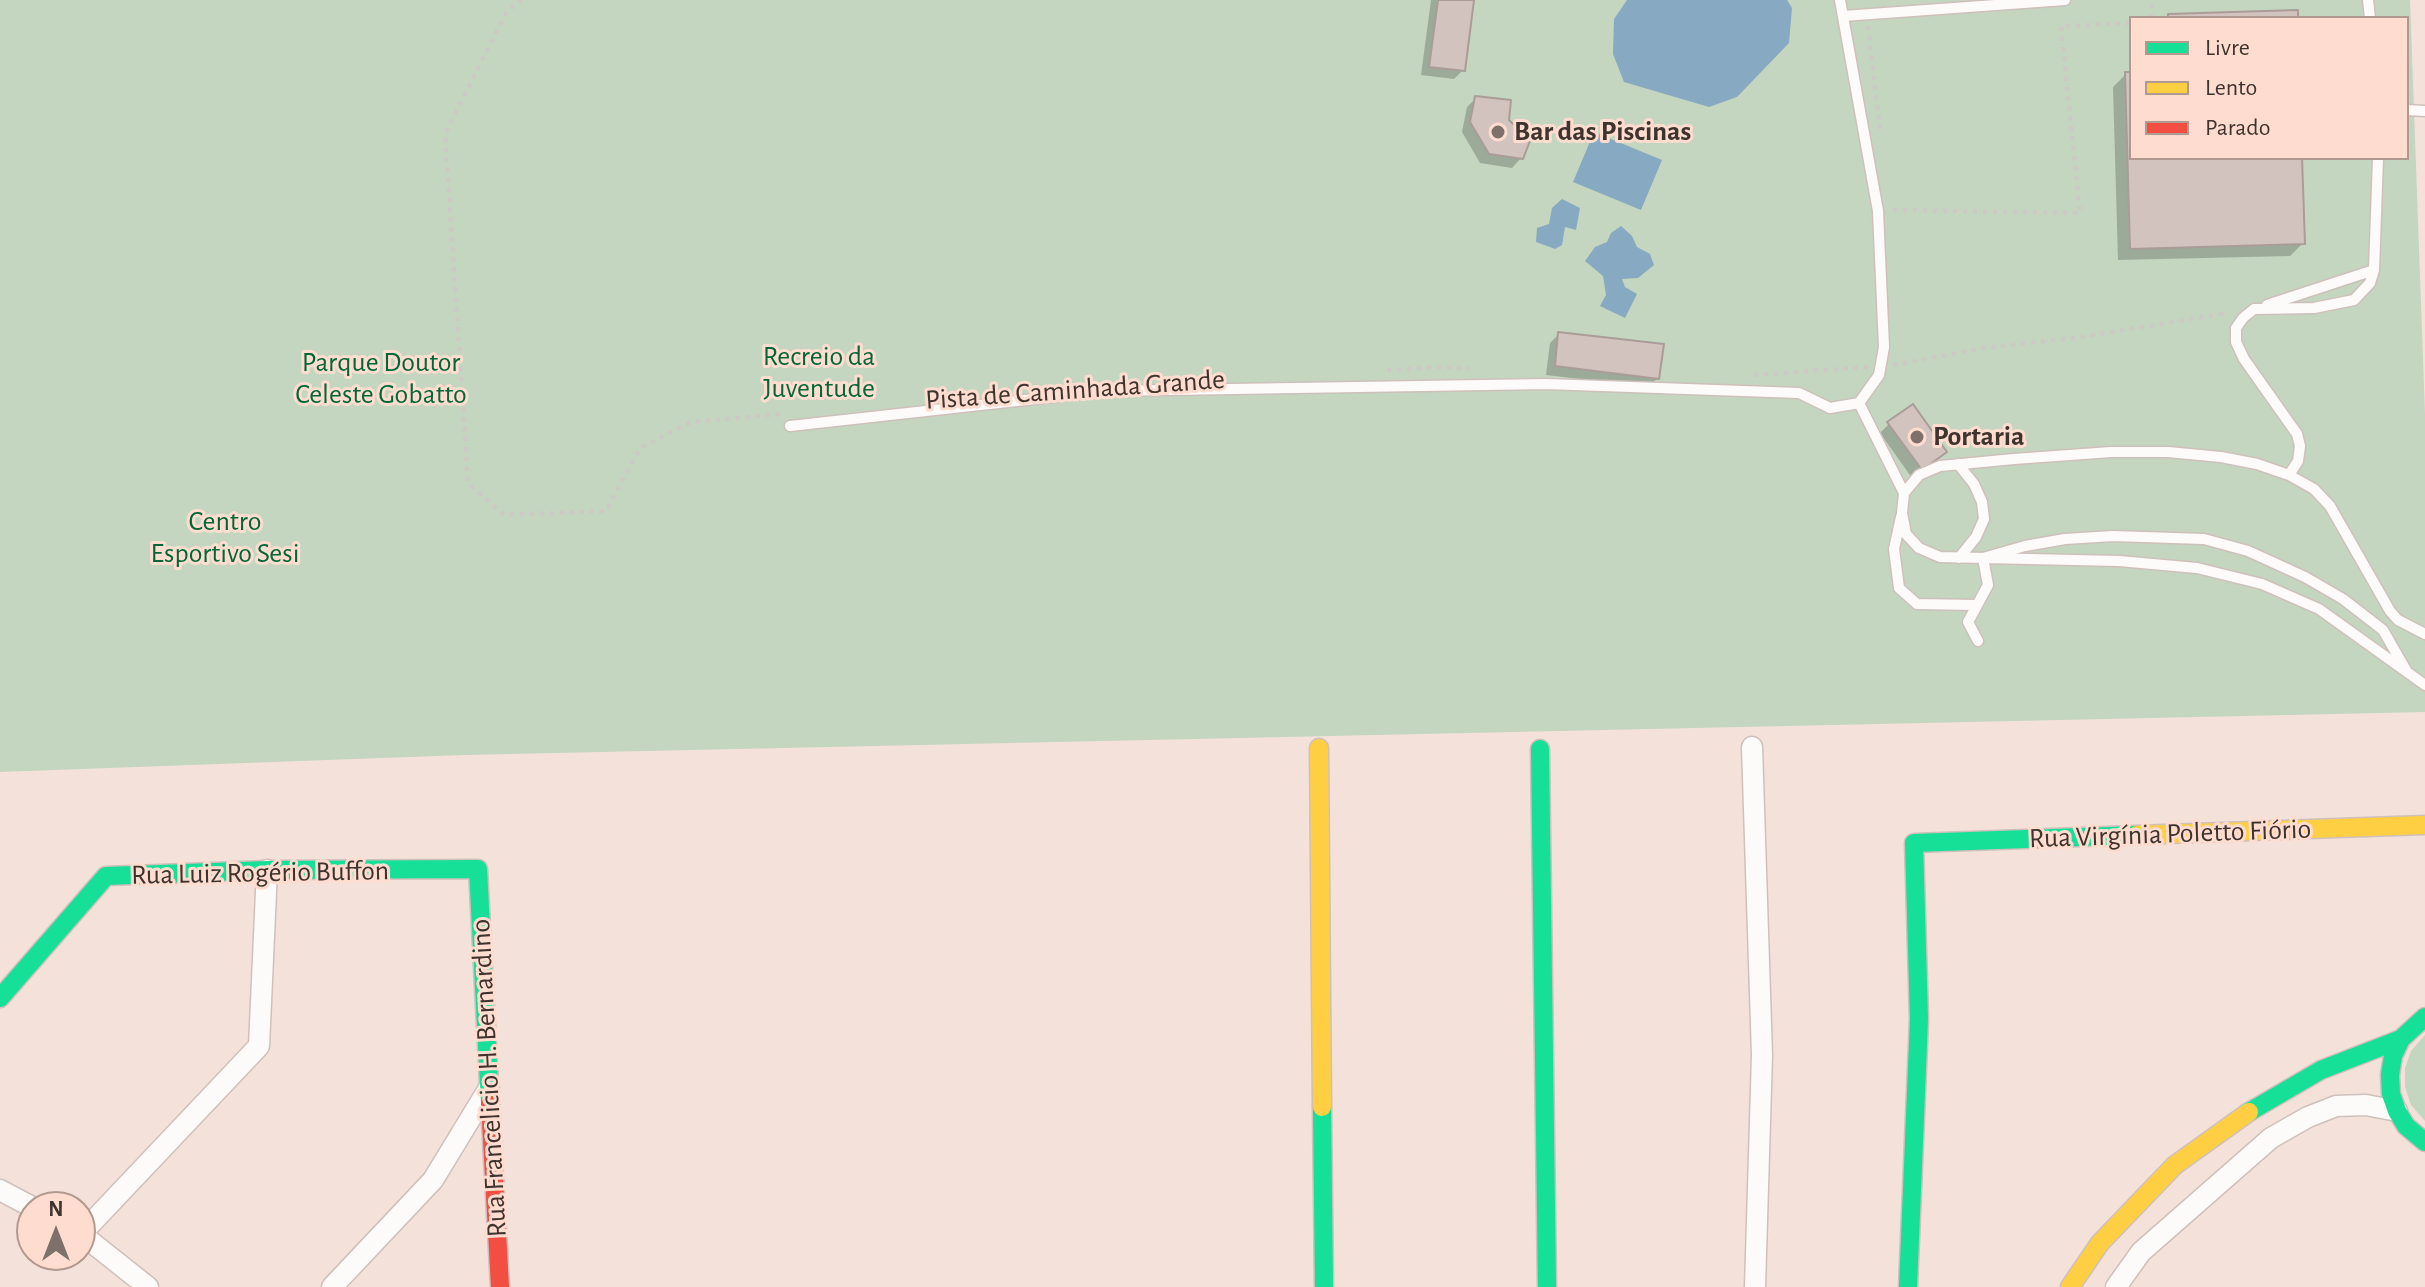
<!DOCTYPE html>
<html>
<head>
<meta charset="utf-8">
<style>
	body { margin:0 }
	#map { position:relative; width:2425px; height:1287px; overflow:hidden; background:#f4e2da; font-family:"Alegreya Sans",sans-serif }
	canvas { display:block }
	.legend { position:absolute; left:2129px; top:16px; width:280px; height:144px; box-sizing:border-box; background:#feddd0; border:2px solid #b2998f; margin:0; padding:10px 14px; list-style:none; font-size:24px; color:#3f332e }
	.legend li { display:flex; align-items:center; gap:16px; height:40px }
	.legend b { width:40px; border:2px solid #b2998f }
	.north { position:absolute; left:16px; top:1191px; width:80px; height:80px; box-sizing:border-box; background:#feddd0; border:2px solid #b2998f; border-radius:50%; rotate:0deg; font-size:22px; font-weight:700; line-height:32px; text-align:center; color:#3f332e }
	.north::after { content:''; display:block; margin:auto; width:28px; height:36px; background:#7e706a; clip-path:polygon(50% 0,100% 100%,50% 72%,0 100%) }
</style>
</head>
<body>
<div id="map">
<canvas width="2425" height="1287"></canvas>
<ul class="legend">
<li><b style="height:10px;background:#16e098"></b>Livre</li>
<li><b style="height:10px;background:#ffcf43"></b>Lento</li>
<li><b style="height:10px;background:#f24e42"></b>Parado</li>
</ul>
<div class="north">N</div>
</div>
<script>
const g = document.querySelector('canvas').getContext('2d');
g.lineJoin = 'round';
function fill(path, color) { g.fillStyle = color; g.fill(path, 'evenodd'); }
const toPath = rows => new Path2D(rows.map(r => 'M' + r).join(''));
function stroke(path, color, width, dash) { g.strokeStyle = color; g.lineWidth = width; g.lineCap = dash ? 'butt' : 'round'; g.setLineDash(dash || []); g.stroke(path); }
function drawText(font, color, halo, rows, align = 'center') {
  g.font = font + ' "Alegreya Sans",sans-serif'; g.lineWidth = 6; g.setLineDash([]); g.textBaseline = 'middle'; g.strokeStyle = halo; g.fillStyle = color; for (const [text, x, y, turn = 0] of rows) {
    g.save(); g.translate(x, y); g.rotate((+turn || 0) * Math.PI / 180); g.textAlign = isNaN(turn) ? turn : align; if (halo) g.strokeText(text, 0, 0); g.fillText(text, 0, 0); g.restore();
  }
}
fill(toPath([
	[0,0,2410,0,2425,414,2425,712,464,755,0,772],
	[2131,18,2407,18,2407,158,2131,158],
	[2425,1035,2425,1121,2411,1105,2405,1087,2405,1068,2411,1051]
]), '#c4d5c0');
fill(toPath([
	[1627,0,1787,0,1792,8,1789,43,1737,97,1709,107,1624,82,1613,54,1614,19],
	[1594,132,1662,160,1641,210,1573,182],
	[1562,199,1580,208,1576,230,1565,227,1562,245,1555,249,1536,242,1537,228,1549,224,1552,208],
	[1621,226,1632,236,1637,247,1650,254,1654,265,1638,278,1622,279,1625,287,1637,294,1625,318,1600,306,1606,295,1603,276,1585,261,1595,247,1607,242,1611,233]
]), '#87aac2');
fill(toPath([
	[1431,0,1472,0,1463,70,1454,79,1421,75],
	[2126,74,2131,74,2131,158,2300,158,2303,243,2290,256,2118,260,2113,87],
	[1476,98,1507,121,1521,158,1512,168,1480,163,1462,132,1467,107],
	[1559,334,1658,378,1648,387,1546,375,1550,343],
	[1889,424,1944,452,1912,478,1880,433]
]), '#0003');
const building = toPath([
	[1438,0,1474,0,1465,71,1429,67,1438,0],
	[2298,10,2298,18,2168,18,2168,14,2298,10],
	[2125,72,2131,72,2131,158,2302,158,2305,244,2130,249,2125,72],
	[1475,96,1511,100,1509,120,1530,141,1523,159,1489,154,1470,122,1475,96],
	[1558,332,1664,344,1659,379,1555,366,1558,332],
	[1913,404,1947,452,1922,470,1887,422,1913,404]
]);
fill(building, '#d2c3be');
stroke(building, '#aa9c98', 2);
const lane = toPath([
	[2368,0,2370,18],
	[1843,16,2065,0],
	[2407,110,2425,111],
	[2267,305,2374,270],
	[1859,403,1904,493],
	[790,426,1107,391,1546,384,1799,393,1830,408,1859,403,1879,375,1884,347,1878,211,1840,0],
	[1958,464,1974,484,1982,502,1984,519,1976,537,1959,558],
	[2289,475,2298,461,2300,446,2297,434,2244,359,2236,342,2236,328,2243,318,2254,309,2314,308,2354,300,2370,283,2374,270,2378,158],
	[1901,517,1894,549,1899,588,1917,604,1976,605],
	[2425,634,2398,620,2390,611,2330,506,2314,489,2289,475,2257,464,2221,457,2168,452,2111,452,2014,459,1940,466,1919,475,1904,493,1902,513,1906,534,1919,548,1940,557,2119,561,2197,568,2262,584,2319,609,2425,685],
	[1978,641,1968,622,1988,585,1983,558,2025,546,2065,539,2113,536,2204,539,2248,551,2305,577,2343,599,2383,630,2407,672]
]);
const street = toPath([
	[1752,747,1762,1055,1755,1287],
	[0,1190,32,1207],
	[80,1233,148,1287],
	[81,1234,259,1046,267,870],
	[332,1287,433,1180,489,1088],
	[2116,1287,2141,1252,2271,1138,2308,1117,2336,1106,2366,1105,2397,1111]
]);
const fast = toPath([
	[1540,749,1547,1287],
	[0,998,106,876,267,870,478,869,490,1103],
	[2425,1017,2401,1039,2393,1056,2390,1075,2391,1094,2397,1111,2406,1126,2425,1142],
	[1322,1107,1324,1287],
	[2249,1112,2321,1070,2401,1039],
	[1908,1287,1919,1019,1914,843,2137,835]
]);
const slow = toPath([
	[1319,748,1322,1107],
	[2137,835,2425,825],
	[2070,1287,2100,1243,2175,1165,2249,1112]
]);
const jam = toPath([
	[490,1103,500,1287]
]);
stroke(lane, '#cfc0bb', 13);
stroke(street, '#cfc0bb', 23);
stroke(fast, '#cfc0bb', 21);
stroke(slow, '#cfc0bb', 21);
stroke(jam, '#cfc0bb', 21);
stroke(toPath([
	[522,0,507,11,445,134,468,483,504,515,606,511,640,448,691,422,784,414],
	[2151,18,2153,0],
	[1868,26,1880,129],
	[1893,210,2080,213,2061,26,2131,23],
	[1893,365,1983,348,2075,338,2228,313],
	[1387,370,1442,367,1470,369],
	[1754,375,1869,367]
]), '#cec8c6', 4, [4, 6]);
stroke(lane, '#fdfbf9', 10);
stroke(street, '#fdfbf9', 20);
stroke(fast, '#16e098', 18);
stroke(slow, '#ffcf43', 18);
stroke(jam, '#f24e42', 18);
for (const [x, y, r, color] of [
	[1498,132,8,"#7e706a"],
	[1917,437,8,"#7e706a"]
]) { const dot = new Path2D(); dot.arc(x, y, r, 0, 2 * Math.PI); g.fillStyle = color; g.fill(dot); stroke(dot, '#feddd0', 3); }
drawText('bold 28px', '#3f332e', '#feddd0', [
	["Bar das Piscinas",1514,132],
	["Portaria",1933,437]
], 'left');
drawText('28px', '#006838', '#feddd0', [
	["Recreio da",819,357],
	["Juventude",819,389],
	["Parque Doutor",381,363],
	["Celeste Gobatto",381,395],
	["Centro",225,522],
	["Esportivo Sesi",225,554]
]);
drawText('28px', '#3f332e', '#feddd0', [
	["Pista de Caminhada Grande",1075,390,-4],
	["Rua Virgínia Poletto Fiório",2170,834,-2],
	["Rua Luiz Rogério Buffon",260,873,-1],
	["Rua Francelicio H. Bernardino",489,1078,-93]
]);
</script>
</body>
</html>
